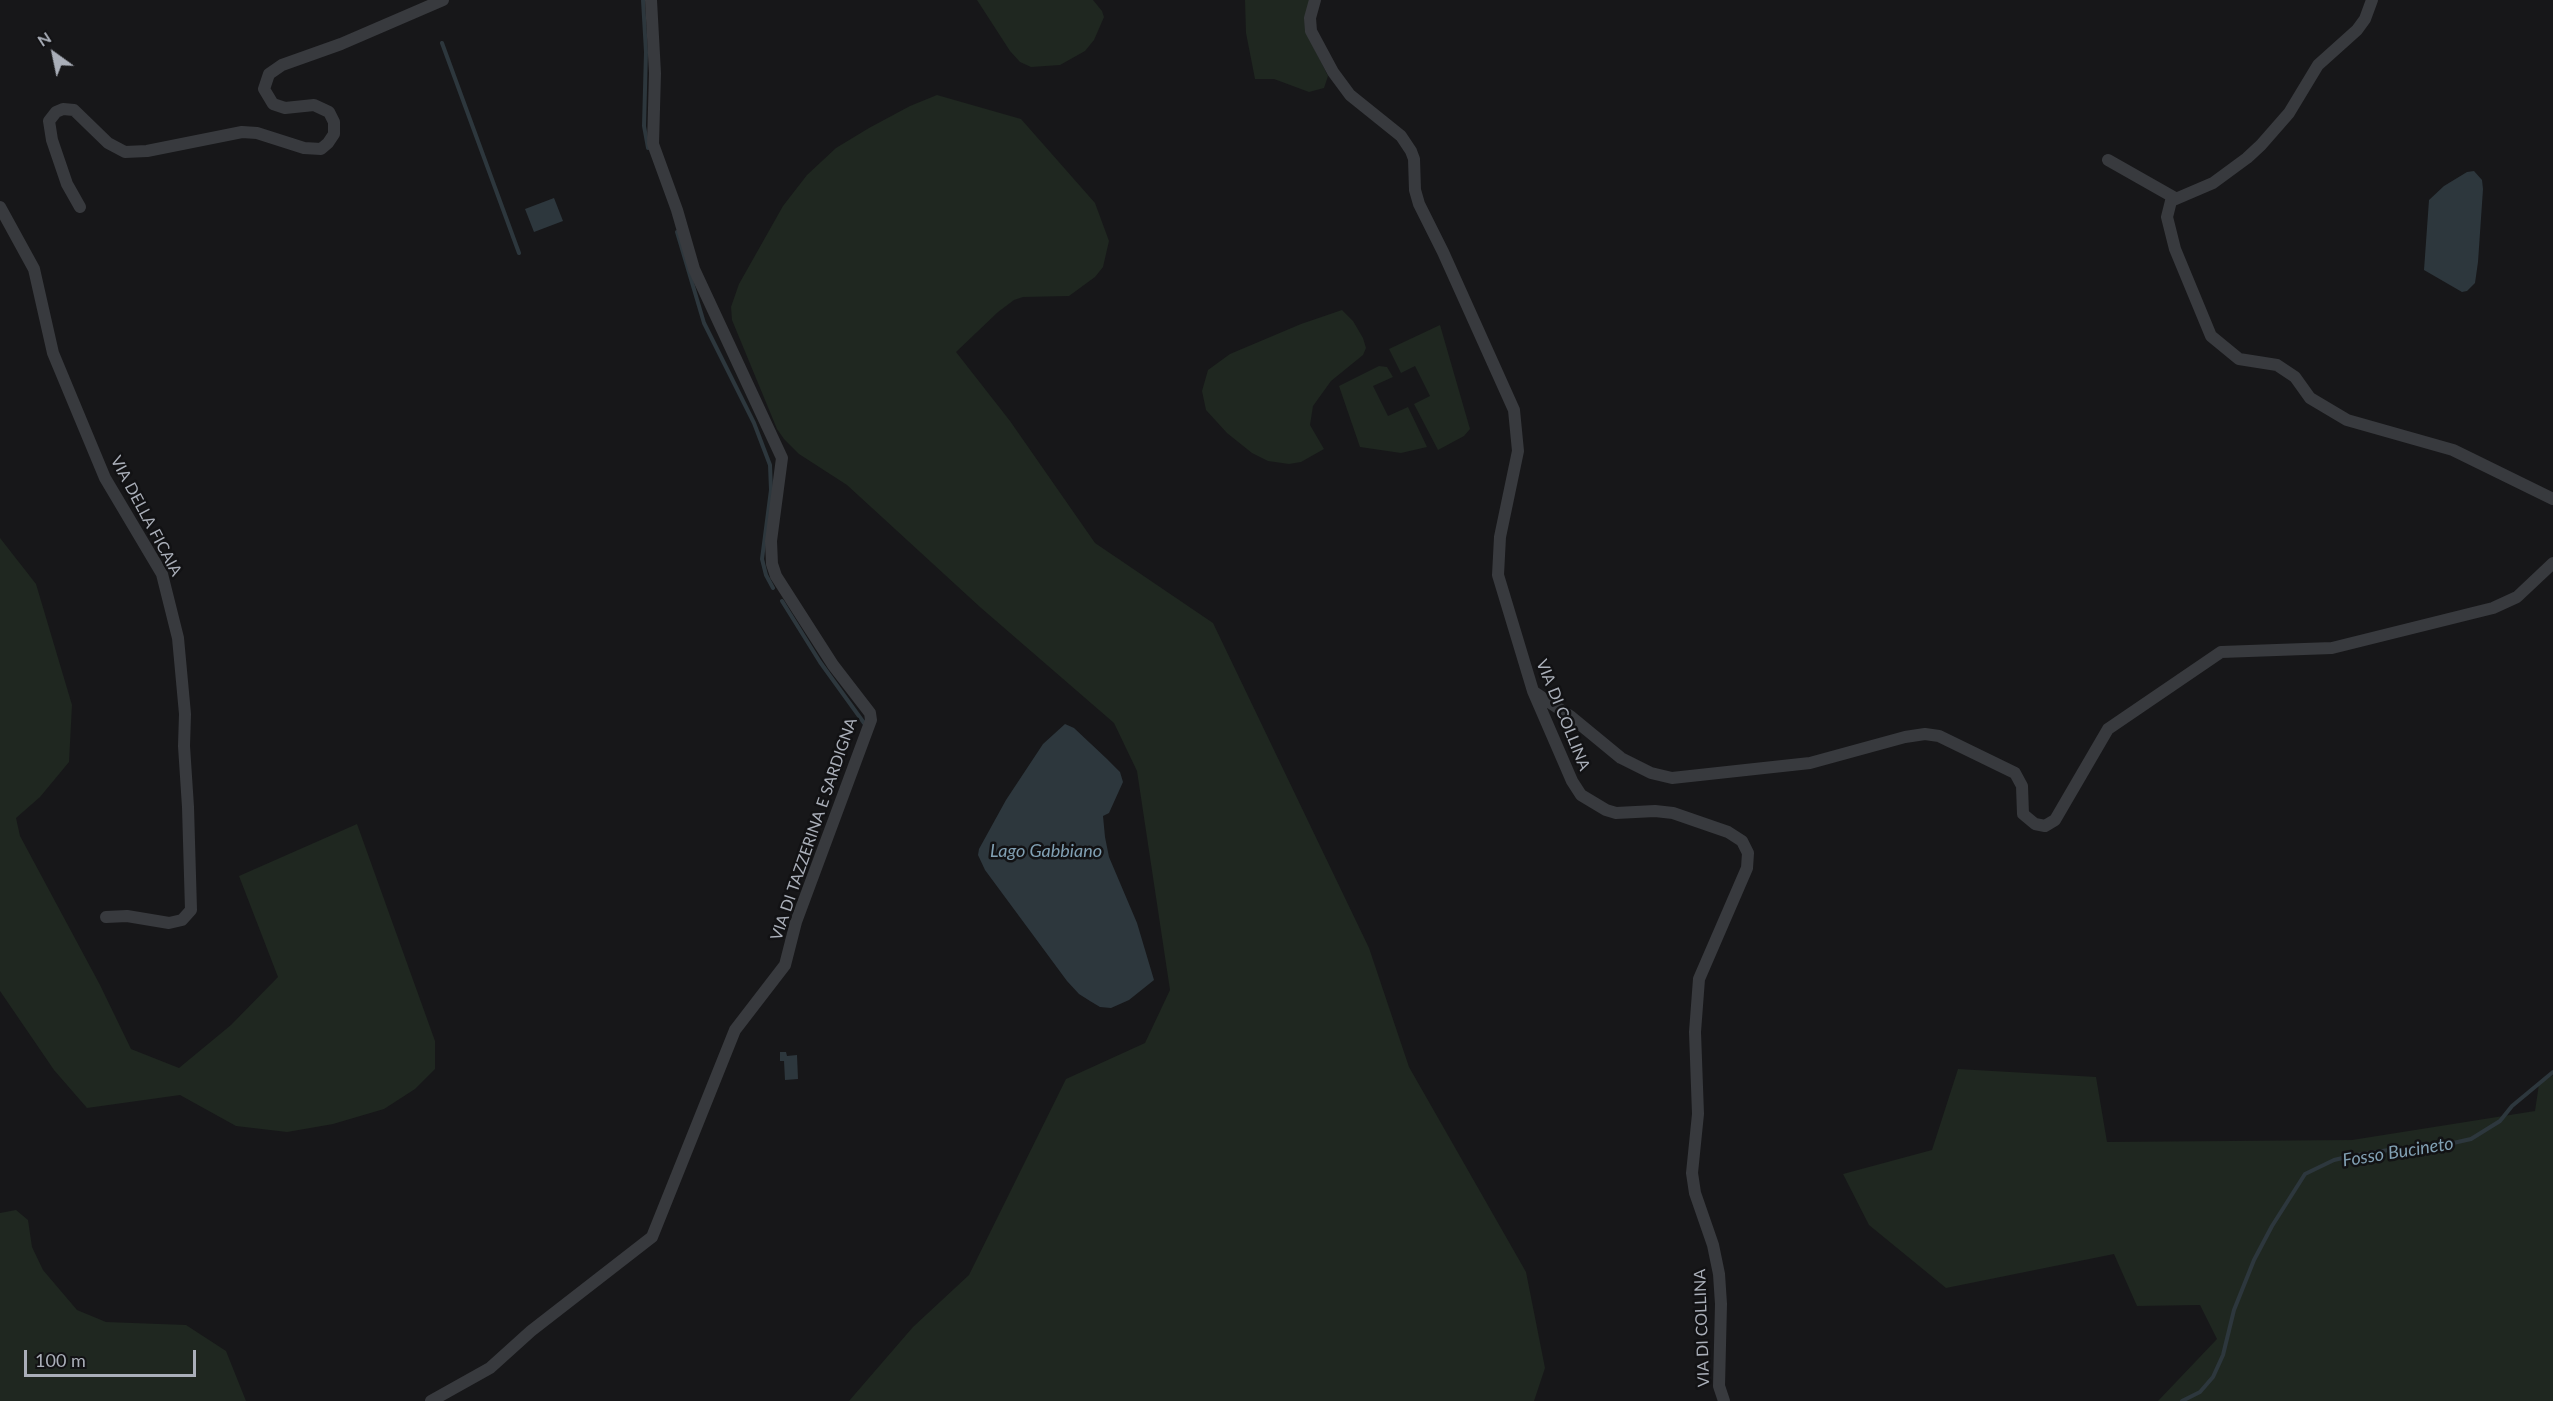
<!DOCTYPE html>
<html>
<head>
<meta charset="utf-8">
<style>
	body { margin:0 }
	#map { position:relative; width:2553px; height:1401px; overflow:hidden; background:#171719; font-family:Lato,sans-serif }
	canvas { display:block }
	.north { position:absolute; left:24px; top:24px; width:60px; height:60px; -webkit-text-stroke:4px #121214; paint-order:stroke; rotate:327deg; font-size:16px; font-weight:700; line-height:24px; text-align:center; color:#aaafb9 }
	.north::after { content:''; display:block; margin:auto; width:21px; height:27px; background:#aaafb9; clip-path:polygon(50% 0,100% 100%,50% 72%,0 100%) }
	.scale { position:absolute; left:24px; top:1350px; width:172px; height:27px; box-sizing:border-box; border:3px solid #aaafb9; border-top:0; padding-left:8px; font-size:18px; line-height:21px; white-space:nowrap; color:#aaafb9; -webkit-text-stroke:4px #121214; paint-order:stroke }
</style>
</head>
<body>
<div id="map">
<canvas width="2553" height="1401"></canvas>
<div class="north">N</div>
<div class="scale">100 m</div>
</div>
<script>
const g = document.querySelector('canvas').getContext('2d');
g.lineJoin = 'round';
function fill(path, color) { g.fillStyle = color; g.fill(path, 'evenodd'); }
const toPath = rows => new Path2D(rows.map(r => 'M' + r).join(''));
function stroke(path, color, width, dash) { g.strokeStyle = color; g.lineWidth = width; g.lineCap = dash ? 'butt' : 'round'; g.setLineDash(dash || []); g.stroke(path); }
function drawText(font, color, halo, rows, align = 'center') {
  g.font = font + ' Lato,sans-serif'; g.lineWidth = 5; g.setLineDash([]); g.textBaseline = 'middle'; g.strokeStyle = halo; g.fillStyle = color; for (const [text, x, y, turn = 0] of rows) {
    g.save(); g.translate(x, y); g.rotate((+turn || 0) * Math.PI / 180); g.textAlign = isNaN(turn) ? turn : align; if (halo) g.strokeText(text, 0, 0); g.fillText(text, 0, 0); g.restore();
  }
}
fill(toPath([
	[977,0,1093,0,1102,11,1104,17,1094,40,1085,51,1060,65,1031,67,1020,62,1010,51],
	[1245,0,1310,0,1308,36,1328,76,1324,88,1309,92,1274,79,1255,79,1246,33],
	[937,95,1021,119,1095,203,1109,241,1103,267,1095,277,1069,296,1023,297,1014,300,998,312,956,352,1010,421,1095,543,1213,623,1369,948,1409,1067,1526,1272,1545,1368,1534,1401,849,1401,913,1327,969,1275,1066,1079,1145,1043,1170,990,1137,771,1114,723,980,607,847,485,799,454,784,439,777,429,732,320,731,307,739,284,783,206,807,175,836,148,869,128,910,106],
	[1342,310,1353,321,1363,338,1366,348,1363,355,1331,381,1313,406,1310,425,1324,449,1301,462,1289,464,1268,461,1252,453,1227,433,1206,410,1202,391,1208,370,1230,354,1301,324],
	[1440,325,1470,429,1464,436,1438,450,1414,404,1430,396,1415,366,1401,373,1389,349],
	[1379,366,1387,367,1393,377,1373,386,1388,416,1408,407,1427,447,1401,453,1360,447,1339,386],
	[0,538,36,584,72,705,69,762,40,797,16,818,20,836,100,985,131,1049,179,1068,231,1025,278,977,239,876,357,824,435,1041,435,1069,415,1089,384,1109,333,1124,287,1132,236,1126,180,1095,87,1108,54,1070,0,991],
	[1958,1069,2096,1077,2107,1142,2352,1140,2535,1111,2539,1084,2553,1075,2553,1401,2158,1401,2217,1339,2200,1305,2137,1306,2114,1254,1946,1288,1869,1225,1843,1174,1932,1150],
	[16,1210,28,1220,32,1247,43,1270,77,1310,106,1322,186,1325,226,1351,246,1401,0,1401,0,1213]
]), '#1f2720');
fill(toPath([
	[2474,171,2482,180,2483,189,2478,262,2475,283,2467,291,2462,292,2424,270,2429,200,2444,186,2467,172],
	[554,198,563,221,534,232,525,209],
	[1065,724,1074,728,1107,759,1120,772,1123,782,1109,813,1103,816,1105,837,1109,857,1137,923,1154,980,1129,1000,1111,1008,1100,1007,1090,1001,1079,994,1067,981,985,870,978,855,979,849,1006,800,1043,744],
	[780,1052,786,1052,787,1056,797,1055,798,1079,785,1080,784,1061,780,1061]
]), '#2d373d');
stroke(toPath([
	[643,0,646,52,644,126,648,148],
	[442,43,519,253],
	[677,232,704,323,754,423,770,465,771,490,762,559,766,575,773,588],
	[782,601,820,662,864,723],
	[2182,1401,2200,1392,2213,1377,2223,1355,2234,1310,2254,1260,2272,1226,2305,1174,2334,1160,2351,1156,2395,1149,2431,1148,2471,1139,2500,1121,2512,1106,2553,1072]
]), '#2d373d', 4);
stroke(toPath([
	[1315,0,1310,18,1311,31,1333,72,1350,95,1401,136,1411,151,1414,159,1415,190,1419,204,1443,252,1514,410,1518,451,1500,537,1498,575,1533,691,1572,781,1581,795,1606,810,1616,813,1655,811,1673,813,1728,832,1742,841,1748,853,1747,868,1699,979,1695,1032,1698,1114,1692,1173,1695,1193,1713,1245,1719,1274,1721,1304,1719,1386,1724,1401],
	[2372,0,2365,19,2357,30,2318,65,2289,113,2261,145,2247,158,2213,183,2171,201,2167,217,2175,249,2211,336,2239,359,2277,365,2295,377,2310,398,2347,420,2453,450,2553,499],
	[2108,160,2175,198],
	[0,207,34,269,53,353,105,478,162,574,178,638,185,714,184,746,188,807,191,910,182,920,169,923,127,916,106,917],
	[80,207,67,184,52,140,49,121,56,112,63,109,74,110,108,143,125,152,147,151,242,132,257,133,304,148,321,149,328,143,334,134,334,122,329,112,314,105,285,108,273,104,264,89,269,74,282,65,341,44,443,0],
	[1534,692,1570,716,1621,758,1651,773,1672,778,1810,763,1905,737,1925,734,1939,736,2015,773,2022,786,2023,814,2035,824,2045,826,2055,820,2108,729,2221,652,2332,648,2493,608,2517,597,2553,563],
	[431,1401,490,1368,531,1331,652,1237,735,1030,785,965,796,922,871,720,870,713,833,665,776,576,772,564,771,541,782,458,694,269,677,210,653,144,655,73,651,0]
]), '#383a3e', 12);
drawText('16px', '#aaafb9', '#121214', [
	["VIA DELLA FICAIA",146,516,62],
	["VIA DI COLLINA",1563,715,68],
	["VIA DI TAZZERINA E SARDIGNA",814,829,-71],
	["VIA DI COLLINA",1702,1328,-92]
]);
drawText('italic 18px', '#81a0b3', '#121214', [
	["Lago Gabbiano",1046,851],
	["Fosso Bucineto",2398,1152,-9]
]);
</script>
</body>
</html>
